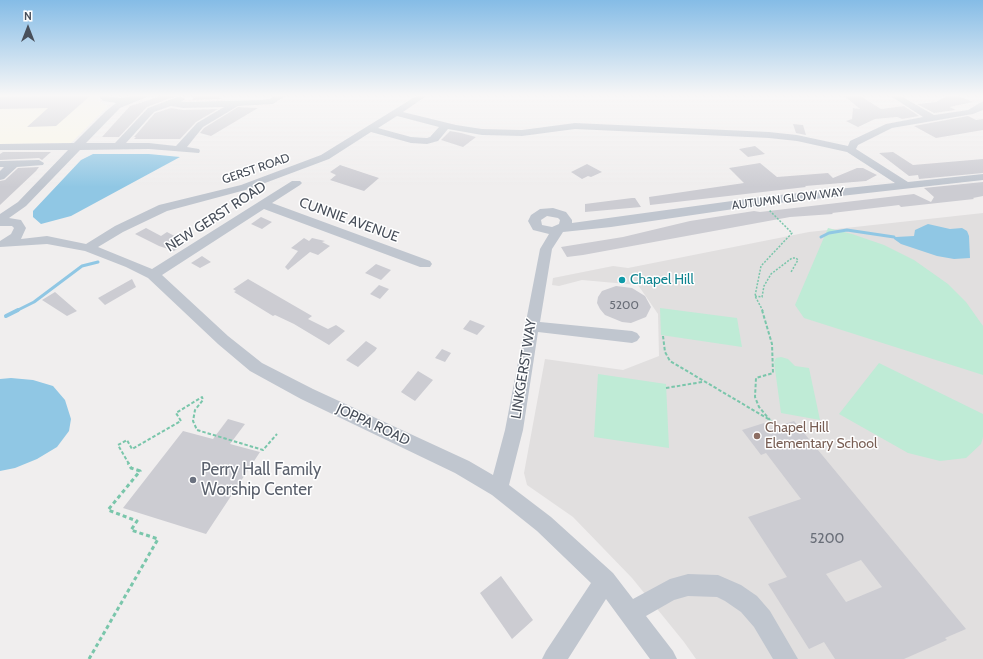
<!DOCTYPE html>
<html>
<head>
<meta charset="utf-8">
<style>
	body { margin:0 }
	#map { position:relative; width:983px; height:659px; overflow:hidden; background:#f0eeee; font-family:Cabin,sans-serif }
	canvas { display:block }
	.north { position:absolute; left:8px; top:8px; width:40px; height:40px; -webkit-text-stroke:3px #fff; paint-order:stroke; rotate:0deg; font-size:11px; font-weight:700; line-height:16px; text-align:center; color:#484f5a }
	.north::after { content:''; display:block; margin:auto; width:14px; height:18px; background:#484f5a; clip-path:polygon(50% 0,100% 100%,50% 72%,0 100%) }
</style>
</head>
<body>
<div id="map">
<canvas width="983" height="659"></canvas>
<div class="north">N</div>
</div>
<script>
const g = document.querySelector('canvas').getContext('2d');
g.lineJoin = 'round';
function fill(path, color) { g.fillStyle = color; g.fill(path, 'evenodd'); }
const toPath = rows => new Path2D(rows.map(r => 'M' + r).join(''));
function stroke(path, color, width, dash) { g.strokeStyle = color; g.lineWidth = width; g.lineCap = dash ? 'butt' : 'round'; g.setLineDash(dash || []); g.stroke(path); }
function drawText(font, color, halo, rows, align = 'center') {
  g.font = font + ' Cabin,sans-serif'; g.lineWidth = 3; g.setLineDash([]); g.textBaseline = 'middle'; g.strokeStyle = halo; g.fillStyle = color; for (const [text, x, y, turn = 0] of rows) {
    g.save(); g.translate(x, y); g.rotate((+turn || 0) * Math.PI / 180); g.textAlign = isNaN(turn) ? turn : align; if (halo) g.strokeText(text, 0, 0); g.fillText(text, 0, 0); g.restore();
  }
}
fill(toPath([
	[0,95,96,95,99,101,108,106,71,143,0,144]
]), '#faf7e8');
fill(toPath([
	[983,213,983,659,696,659,684,642,632,578,573,517,527,485,524,473,545,359,623,370,659,356,658,314,638,285,582,280,559,286,552,285,553,278,613,266,628,268,809,232]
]), '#e1dfdf');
fill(toPath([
	[828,228,852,234,884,245,914,260,948,284,966,302,983,326,983,375,804,318,795,305],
	[660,308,737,318,742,347,661,335],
	[781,357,788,359,795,366,809,368,820,420,781,413,774,362,776,358],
	[879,363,983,414,983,437,981,444,966,458,940,461,908,453,839,414],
	[598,374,666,384,669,448,594,437]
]), '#bfebd6');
fill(toPath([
	[93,154,149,154,180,157,71,216,41,224,33,217,33,211,81,160],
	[928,224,950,229,962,228,967,231,969,236,970,258,954,259,937,256,901,244,894,239,894,237,896,237,914,236,915,230],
	[11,378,33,380,53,386,65,400,71,419,69,431,57,447,37,459,15,468,0,471,0,379]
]), '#90c7e4');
stroke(toPath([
	[821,237,829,233,847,230,894,237],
	[16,311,34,302,82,266,98,262]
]), '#90c7e4', 3);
stroke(toPath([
	[6,316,18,310]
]), '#90c7e4', 4);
fill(toPath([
	[164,95,179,95,147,107,119,137,102,137,130,106],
	[196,95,219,95,219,98,223,99,192,100],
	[843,95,859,95,881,109,904,106,919,116,902,119,897,117,875,119,858,127,846,121,852,119,853,108,860,109],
	[948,95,956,95,973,102,950,107,956,110,934,113,917,104,936,102],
	[90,96,56,126,27,127,48,108,0,109,0,97],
	[238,107,258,108,211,136,200,133,204,128],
	[171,108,183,110,218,109,196,122,180,139,134,139,136,137,134,137,155,113],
	[968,116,976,120,983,119,983,130,936,138,914,126],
	[793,124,803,125,806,135,796,133],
	[450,131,461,133,476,137,463,147,441,140],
	[755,146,765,154,748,157,739,149],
	[3,152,51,152,42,160,39,158,0,160,0,154],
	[893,152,913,165,983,159,983,173,919,179,918,175,909,176,879,153],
	[760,163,777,177,828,173,833,178,857,168,863,168,877,175,866,181,805,186,806,187,650,205,649,197,744,183,729,168],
	[587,164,602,172,591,177,588,176,582,179,571,172],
	[340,165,379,178,364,191,330,180,336,175,330,172],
	[39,167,36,171,0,205,0,181,5,180,18,168],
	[983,182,983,196,973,198,974,199,901,207,899,205,891,206,832,213,833,214,790,217,583,255,567,257,561,247,623,237,690,221,754,211,760,212,914,194,931,202,934,197,924,188],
	[632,198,635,198,641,207,585,212,585,204],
	[261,217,272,222,262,229,251,224],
	[146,228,161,236,167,232,180,239,178,240,185,244,174,251,159,246,135,234],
	[304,238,309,241,312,238,325,241,322,242,330,246,318,255,310,252,288,270,285,267,298,251,291,248],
	[202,256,211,262,200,268,191,263],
	[376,264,391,270,381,280,365,273],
	[132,279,136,287,105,305,98,298],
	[248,279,312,316,308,319,328,329,336,325,345,331,329,345,294,324,275,315,273,316,234,292,236,291,233,289],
	[379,285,389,289,380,299,370,294],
	[616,286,632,288,645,296,651,307,646,317,631,323,622,322,605,315,600,309,597,303,598,297,602,291],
	[55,292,77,311,67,316,42,300],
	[470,320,485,326,477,335,463,329],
	[366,341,377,348,375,351,358,367,346,360],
	[442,349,451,353,445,362,435,358],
	[418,371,433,380,415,401,401,392],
	[228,419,245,424,230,444,260,452,206,534,123,508,183,431,213,439],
	[794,421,966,629,945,638,947,640,904,659,835,659,824,642,809,649,768,584,787,577,748,517,801,499,766,453,761,455,742,430,764,423,769,429],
	[861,560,882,587,846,602,826,574],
	[501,576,533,620,512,639,480,593]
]), '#ccccd2');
stroke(toPath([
	[755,296,762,297,764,286,771,274,792,258,796,258,798,260,791,272],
	[763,311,755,296,761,266,792,233,769,210]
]), '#7ac6ab', 1.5, [2, 1.5]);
stroke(toPath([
	[762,310,772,344,773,373,756,378,755,397,759,407,770,420],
	[663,336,665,352,670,361,770,420,777,427],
	[666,388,702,382],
	[129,464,118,445,127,440,132,449,181,421,176,413,202,397,203,400,195,410,193,421,197,430,263,450,277,434]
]), '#7ac6ab', 2, [3.5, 2]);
stroke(toPath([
	[89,659,158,539,131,530,137,521,108,510,140,471,131,468,128,463]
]), '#7ac6ab', 3, [4, 3]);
fill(toPath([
	[98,95,121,98,136,95,152,95,120,108,86,143,115,143,148,108,180,96,185,99,181,102,183,102,261,100,270,99,277,95,287,95,273,104,238,106,203,127,187,147,199,149,200,151,199,153,149,149,80,150,26,206,9,218,21,220,26,228,21,239,47,236,86,244,115,226,159,205,241,185,321,155,418,95,428,95,403,112,456,125,482,129,522,130,575,123,769,132,797,135,848,146,850,141,886,124,923,117,889,95,899,95,934,115,968,110,983,101,983,110,973,114,892,128,858,145,856,149,908,182,983,174,983,180,761,205,611,227,563,232,552,249,540,322,632,331,637,333,640,337,637,341,632,343,538,332,523,430,509,485,551,517,613,573,633,599,670,579,688,574,718,575,741,585,757,596,770,611,798,659,773,659,754,627,741,612,725,601,717,597,688,596,674,600,646,616,673,651,677,659,650,659,606,599,568,659,542,659,546,651,591,583,537,531,492,495,455,473,301,399,250,371,218,344,148,278,126,267,85,251,47,244,0,247,0,241,11,234,14,228,12,226,0,226,0,214,18,202,68,150,0,150,0,144,74,143,106,111,116,103,103,101,98,95],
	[171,106,183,108,224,107,197,123,176,146,149,143,126,143,154,112,171,106],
	[397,116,439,127,430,137,427,138,411,137,378,128,397,116],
	[448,129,482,135,522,136,575,129,769,138,797,141,847,152,895,183,761,197,572,223,572,220,566,212,553,208,540,209,531,215,528,221,533,230,549,234,540,249,505,430,493,475,469,461,313,389,262,363,228,336,162,275,264,209,420,267,430,267,432,264,430,261,272,203,300,185,302,183,300,181,292,181,152,269,98,247,123,232,167,211,249,189,329,159,371,132,411,143,427,144,438,141,448,129],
	[547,216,558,218,560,220,559,224,552,227,542,225,541,220,547,216],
	[39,160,44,163,43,165,17,167,4,179,0,180,0,171,4,167,0,167,0,161,39,160]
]), '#c0c6cf');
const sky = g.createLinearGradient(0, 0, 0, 187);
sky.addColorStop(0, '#85bce6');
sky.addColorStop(0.51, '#f8f7f7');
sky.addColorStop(1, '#f8f7f700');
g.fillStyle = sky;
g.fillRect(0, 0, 983, 187);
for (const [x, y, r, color] of [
	[622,280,4,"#0f9aa8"],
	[757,436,4,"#8d6e63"],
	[193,480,4,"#6b7280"]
]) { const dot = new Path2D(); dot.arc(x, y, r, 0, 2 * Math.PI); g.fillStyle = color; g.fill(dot); stroke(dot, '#fff', 1.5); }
drawText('12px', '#484f5a', '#fff', [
	["GERST ROAD",256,169,-19],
	["AUTUMN GLOW WAY",788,199,-7]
]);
drawText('12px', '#696e78', null, [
	["5200",624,305]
]);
drawText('14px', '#484f5a', '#fff', [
	["NEW GERST ROAD",216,217,-33],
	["CUNNIE AVENUE",349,220,20],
	["LINKGERST WAY",524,369,-81],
	["JOPPA ROAD",373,425,25]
]);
drawText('14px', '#0d838f', '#fff', [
	["Chapel Hill",630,280]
], 'left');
drawText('14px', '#785e54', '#fff', [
	["Chapel Hill",765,428],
	["Elementary School",765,444]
], 'left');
drawText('14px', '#696e78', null, [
	["5200",827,539]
]);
drawText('17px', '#5b616d', '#fff', [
	["Perry Hall Family",201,470],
	["Worship Center",201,490]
], 'left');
</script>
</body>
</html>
